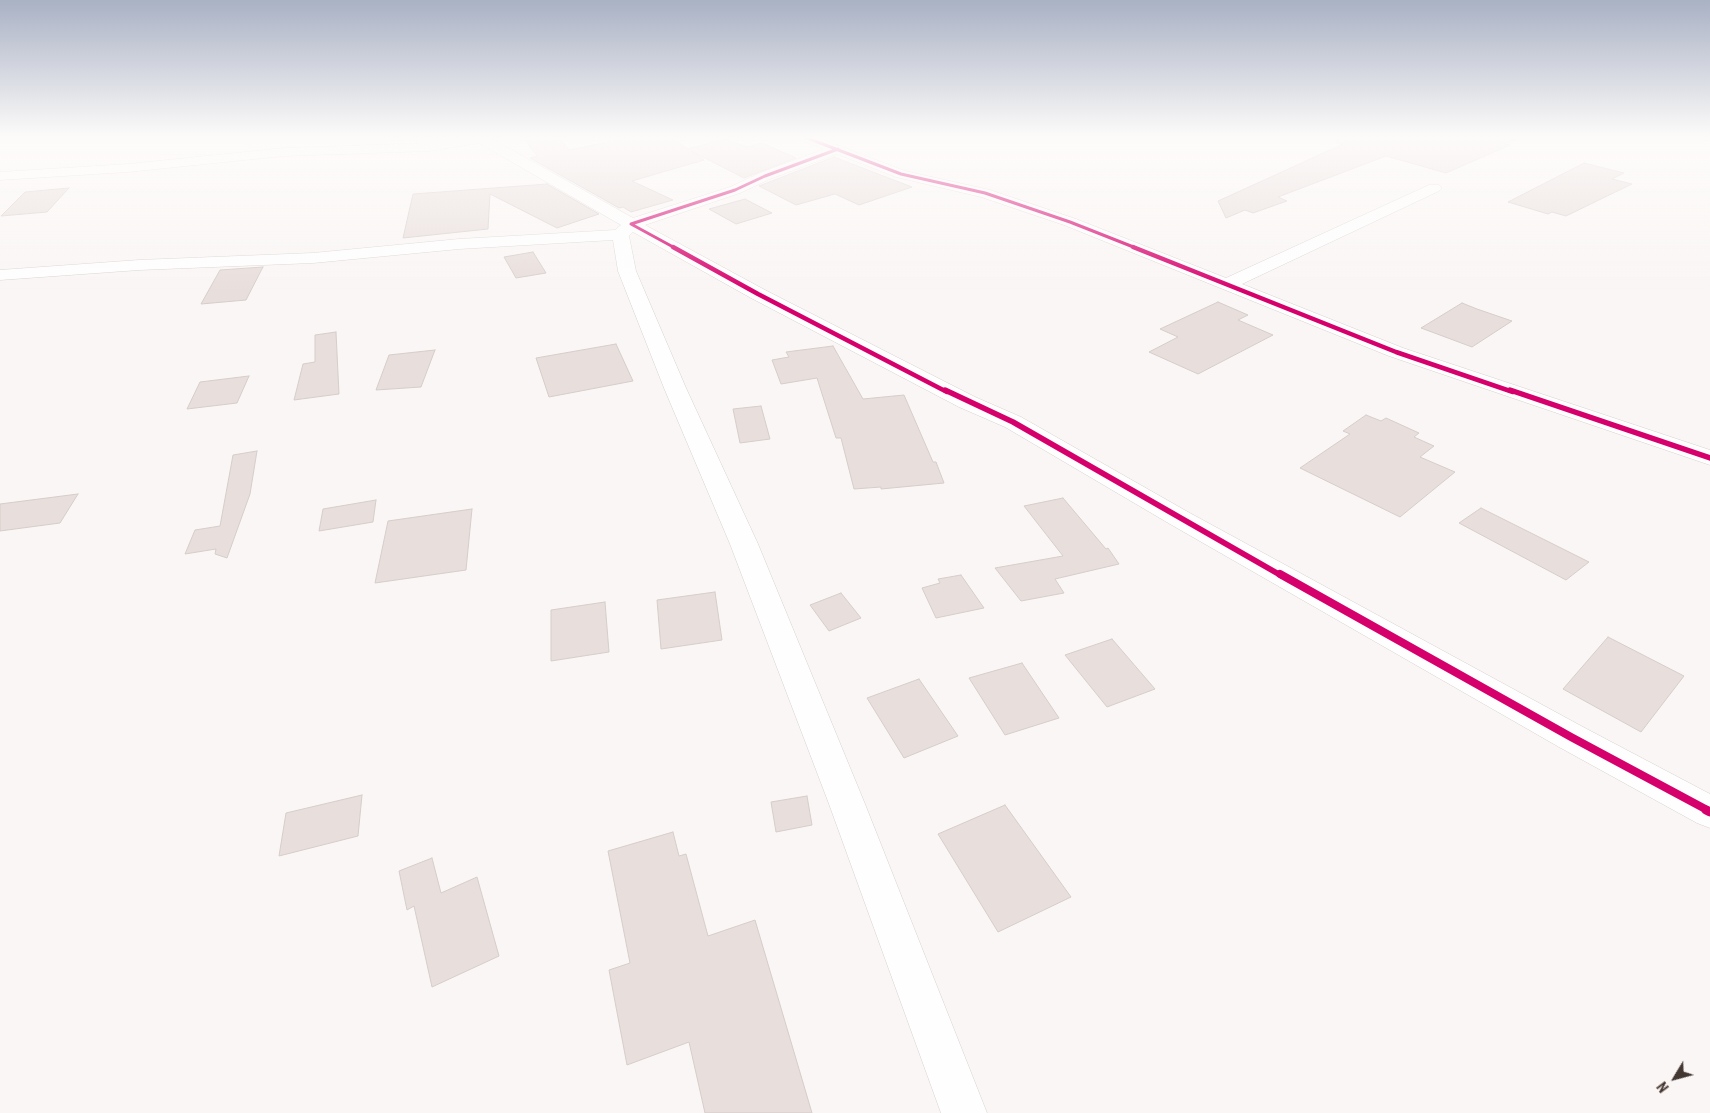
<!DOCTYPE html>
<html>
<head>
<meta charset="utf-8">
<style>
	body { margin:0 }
	#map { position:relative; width:1710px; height:1113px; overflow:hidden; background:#faf6f5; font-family:"Roboto Condensed",sans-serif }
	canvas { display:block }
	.north { position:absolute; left:1650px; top:1053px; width:50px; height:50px; -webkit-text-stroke:4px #fcf5f3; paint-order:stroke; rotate:233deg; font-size:14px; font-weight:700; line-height:20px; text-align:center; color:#433732 }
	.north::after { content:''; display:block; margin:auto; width:18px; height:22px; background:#433732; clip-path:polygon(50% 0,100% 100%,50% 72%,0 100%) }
</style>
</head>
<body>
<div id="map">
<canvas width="1710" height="1113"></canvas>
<div class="north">N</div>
</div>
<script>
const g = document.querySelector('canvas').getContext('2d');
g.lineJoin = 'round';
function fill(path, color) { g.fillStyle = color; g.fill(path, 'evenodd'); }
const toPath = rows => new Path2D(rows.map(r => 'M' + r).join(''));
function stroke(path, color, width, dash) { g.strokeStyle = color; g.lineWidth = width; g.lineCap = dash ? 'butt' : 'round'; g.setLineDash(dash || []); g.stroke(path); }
const building = toPath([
	[522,136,557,136,569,150,638,136,669,136,688,149,725,139,747,147,762,143,796,158,744,178,691,151,704,160,632,181,673,200,631,212,623,207,619,208,530,158,537,156,522,136],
	[1338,136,1522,136,1504,144,1510,145,1446,173,1386,156,1278,197,1287,201,1253,213,1245,210,1226,218,1218,201,1343,144,1337,143,1338,136],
	[834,157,912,187,859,205,835,194,796,205,759,186,834,157],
	[1584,163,1624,173,1612,179,1632,184,1566,216,1552,212,1548,214,1508,202,1584,163],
	[547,184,599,214,557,228,490,194,488,229,403,238,413,194,547,184],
	[69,188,47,212,1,216,25,192,69,188],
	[745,199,772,213,736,224,709,209,745,199],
	[533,252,546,273,516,278,504,257,533,252],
	[263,267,246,300,201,304,220,270,263,267],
	[1218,302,1248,315,1238,320,1273,335,1198,374,1149,352,1178,337,1160,329,1218,302],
	[1462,303,1477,309,1512,321,1472,347,1421,328,1462,303],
	[336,332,339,394,294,400,303,364,315,362,315,335,336,332],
	[616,344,633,381,549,397,536,358,616,344],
	[833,346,863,399,904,395,933,462,936,462,944,483,881,489,881,487,854,489,841,438,836,438,817,378,781,384,772,360,789,357,786,352,833,346],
	[435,350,421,387,376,390,389,355,435,350],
	[249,376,237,403,187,409,200,382,249,376],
	[761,406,770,439,740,443,733,409,761,406],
	[1366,415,1381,421,1386,418,1419,433,1414,437,1434,446,1420,457,1455,472,1400,517,1300,468,1350,434,1343,431,1366,415],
	[257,451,250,494,227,558,215,554,216,549,185,554,195,530,220,526,233,455,257,451],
	[78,494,60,523,0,531,0,504,78,494],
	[1063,498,1106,549,1108,548,1119,564,1055,579,1064,593,1021,601,995,568,1063,556,1024,506,1063,498],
	[376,500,373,522,319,531,323,509,376,500],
	[1481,508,1589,562,1566,580,1459,523,1481,508],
	[472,509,466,570,375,583,388,521,472,509],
	[961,575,984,608,936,618,922,588,940,583,938,579,961,575],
	[715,592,722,640,661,649,657,600,715,592],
	[841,593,861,618,829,631,810,605,841,593],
	[605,602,609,652,551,661,551,610,605,602],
	[1608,637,1684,676,1641,732,1563,689,1608,637],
	[1112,639,1155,689,1107,707,1065,655,1112,639],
	[1022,663,1059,718,1005,735,969,678,1022,663],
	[919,679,958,736,904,758,867,698,919,679],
	[362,795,358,836,279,856,286,813,362,795],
	[807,796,812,825,776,832,771,802,807,796],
	[1005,805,1071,897,998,932,938,834,1005,805],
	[673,832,679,856,686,854,708,936,755,920,812,1113,705,1113,689,1042,627,1065,609,970,630,963,608,851,673,832],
	[432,858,441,893,477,877,499,956,432,987,414,906,407,910,399,871,432,858]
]);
fill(building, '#e8dedb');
stroke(building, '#d5cdca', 1);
const minor = toPath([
	[470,136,487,136,633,218,730,187,760,173,824,149,797,139,795,136,814,136,905,171,990,190,1076,219,1226,278,1429,185,1439,185,1442,188,1439,191,1242,284,1403,348,1710,450,1710,465,1389,356,1064,225,981,197,896,177,837,154,770,179,740,193,645,225,765,290,975,397,1021,417,1188,512,1583,727,1710,794,1710,828,1697,823,1559,747,1170,524,1005,427,959,407,751,298,633,232,629,236,636,271,686,388,758,544,865,804,987,1113,941,1113,829,804,730,544,664,388,618,271,613,240,459,249,313,263,139,270,0,280,0,270,139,260,313,253,459,239,615,230,621,225,479,143,430,151,284,156,128,172,0,180,0,172,128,164,284,148,430,143,470,136]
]);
stroke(minor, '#d8d1ce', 1);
fill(minor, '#fefefe');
stroke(toPath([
	[802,136,901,174,985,193,1070,222,1136,248],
	[675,248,631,224,735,190,765,176,838,149]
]), '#d6006c', 3);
stroke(toPath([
	[673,247,758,294,947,392],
	[1133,247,1396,352,1513,392]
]), '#d6006c', 4.5);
stroke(toPath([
	[945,390,1013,422,1282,576],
	[1510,390,1710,458]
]), '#d6006c', 5.5);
stroke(toPath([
	[1280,574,1571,737,1709,811]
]), '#d6006c', 8);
stroke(toPath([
	[1706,810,1710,812]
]), '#d6006c', 9);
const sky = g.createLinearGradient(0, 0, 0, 292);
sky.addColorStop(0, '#a9b1c4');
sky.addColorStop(0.47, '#fdfbfa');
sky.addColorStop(1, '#fdfbfa00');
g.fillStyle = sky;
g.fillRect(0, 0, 1710, 292);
</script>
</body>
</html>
